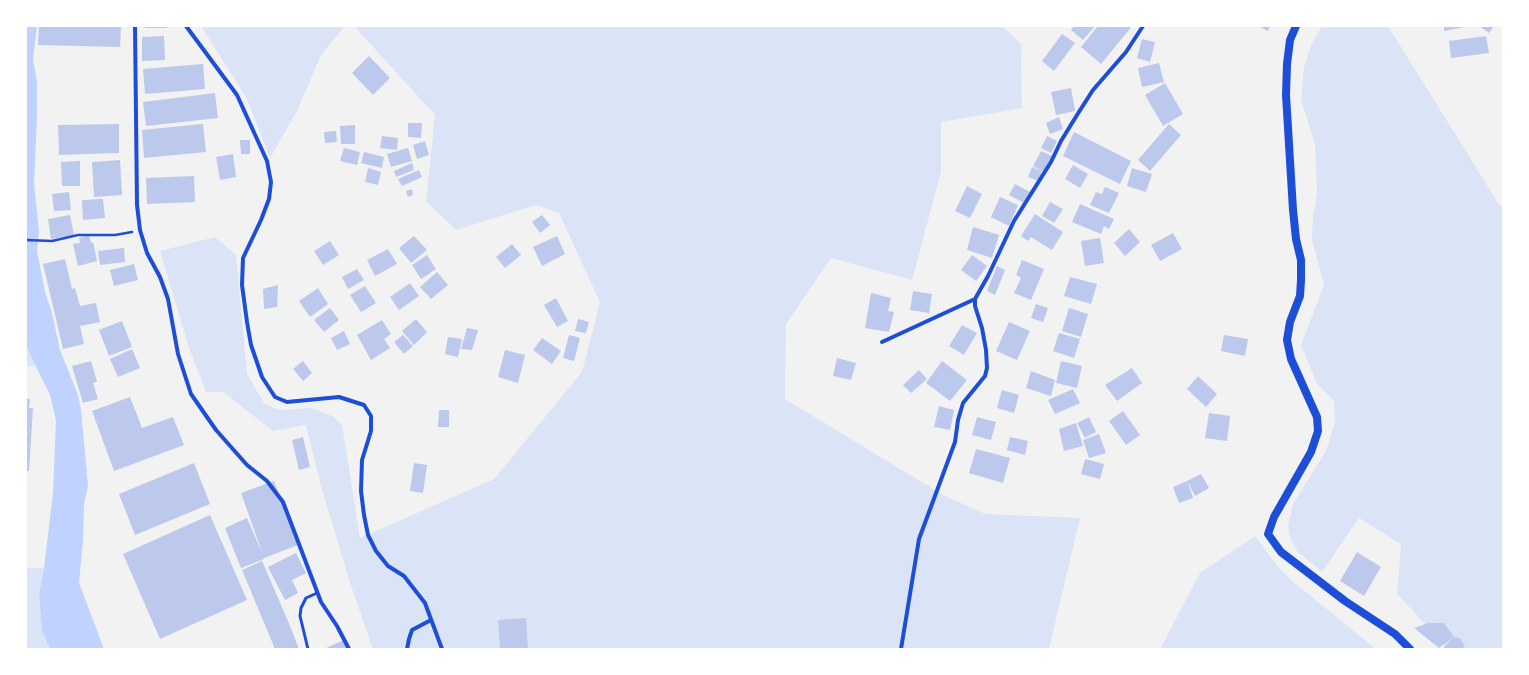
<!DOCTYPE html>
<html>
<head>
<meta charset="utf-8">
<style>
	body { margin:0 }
	#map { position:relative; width:1529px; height:675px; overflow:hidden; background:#f2f2f2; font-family:"Work Sans",sans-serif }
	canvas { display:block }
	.frame { position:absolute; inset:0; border:27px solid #fff; pointer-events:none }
</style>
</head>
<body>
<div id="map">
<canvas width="1529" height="675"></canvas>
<div class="frame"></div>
</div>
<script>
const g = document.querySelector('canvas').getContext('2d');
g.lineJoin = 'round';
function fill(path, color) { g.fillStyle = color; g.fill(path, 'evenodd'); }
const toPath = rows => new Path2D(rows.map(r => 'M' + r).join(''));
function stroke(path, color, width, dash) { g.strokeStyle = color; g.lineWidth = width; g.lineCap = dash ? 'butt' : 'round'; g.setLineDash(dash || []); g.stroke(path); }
fill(toPath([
	[201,26,345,26,321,55,297,111,270,158,247,99],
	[354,26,1002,26,1021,44,1022,108,941,122,941,172,912,280,831,258,786,324,785,399,943,495,985,514,1080,518,1049,649,373,649,351,586,321,486,306,425,273,431,223,392,206,392,189,348,160,251,215,237,236,255,247,374,264,403,279,410,312,408,332,416,342,425,360,538,494,479,582,372,600,302,559,213,536,205,456,230,426,201,435,115],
	[1322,26,1388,26,1498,203,1503,208,1503,649,1447,649,1440,640,1397,594,1401,544,1359,518,1322,572,1297,551,1290,537,1288,525,1293,504,1326,451,1335,422,1334,401,1317,384,1301,345,1324,285,1312,240,1313,217,1317,194,1315,144,1301,100,1304,67,1311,45],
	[26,346,36,365,26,367],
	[1255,536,1275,563,1291,580,1376,649,1160,649,1200,573],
	[26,568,44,568,39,594,42,631,50,649,26,649]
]), '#dbe4f7');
fill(toPath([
	[26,26,37,26,33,60,37,81,37,117,34,184,39,231,37,251,45,292,52,313,60,350,78,395,81,410,88,486,84,503,83,540,79,583,104,649,50,649,42,631,39,594,44,568,53,493,56,420,50,395,26,346]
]), '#bfd3fe');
fill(toPath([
	[39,26,121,26,120,47,38,45],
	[145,26,167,26,167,28,145,28],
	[1074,26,1095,26,1083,40,1071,30],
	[1098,26,1132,26,1101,64,1081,47],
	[1258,26,1270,26,1268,31],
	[1444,26,1465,26,1465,27,1444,31],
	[1479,26,1494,26,1489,33],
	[1062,34,1075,43,1054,71,1042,61],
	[164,36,165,60,142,61,142,37],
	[1486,36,1489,53,1451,58,1449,41],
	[1142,39,1155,42,1150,62,1137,58],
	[369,56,390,78,373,95,352,73],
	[1159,63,1164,82,1142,87,1138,68],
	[203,64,205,89,145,94,143,69],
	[1165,83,1183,114,1163,126,1145,95],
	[1071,88,1075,111,1056,115,1051,92],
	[215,93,218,118,146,126,143,102],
	[1059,117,1063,129,1050,134,1046,123],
	[408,123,422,123,421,138,408,137],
	[119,124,119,153,59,155,58,125],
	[203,124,206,152,144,158,142,130],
	[1169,124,1181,135,1150,171,1138,160],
	[355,125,355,144,341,144,340,126],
	[336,131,337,142,325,143,324,132],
	[1074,132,1131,161,1120,184,1063,156],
	[382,136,398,138,397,150,380,148],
	[1047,136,1057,141,1051,153,1041,148],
	[240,140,250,140,250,154,241,154],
	[425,141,429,155,417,159,413,145],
	[344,148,360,152,357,165,340,161],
	[408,148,412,161,391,167,387,154],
	[1041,151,1052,156,1044,172,1033,166],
	[364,152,384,157,382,168,361,163],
	[233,154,236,177,220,180,216,157],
	[120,160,122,195,94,197,92,162],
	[80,161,80,186,62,186,61,162],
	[412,163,414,170,396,177,394,171],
	[1073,165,1088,174,1080,188,1065,179],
	[1032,167,1042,171,1038,181,1028,177],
	[368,168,381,172,378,185,365,182],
	[1132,168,1152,174,1146,192,1127,186],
	[419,170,422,177,402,186,398,179],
	[194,176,195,202,147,204,146,178],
	[1015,184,1030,192,1024,203,1009,195],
	[967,186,982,194,970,218,955,211],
	[1105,187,1119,193,1109,213,1090,205,1096,192,1102,194],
	[412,189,413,195,408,197,406,191],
	[69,192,71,210,54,211,52,194],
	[1000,197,1018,205,1009,226,991,217],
	[103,199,105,218,83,220,82,200],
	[1050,202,1063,209,1054,223,1042,216],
	[1080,204,1114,219,1109,229,1104,226,1101,234,1072,222],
	[1035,214,1063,232,1052,250,1031,237,1028,241,1021,236],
	[70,215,74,235,51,239,48,219],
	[542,215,550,225,540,233,532,222],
	[973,227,999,235,992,258,967,250],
	[1129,229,1140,242,1125,256,1114,243],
	[1173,233,1182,249,1160,261,1151,245],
	[89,235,91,243,93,242,97,261,78,266,73,244,80,243,79,238],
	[414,236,427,250,411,263,399,248],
	[557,236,565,254,542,266,533,247],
	[1100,238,1104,263,1085,266,1081,241],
	[330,241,339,255,323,265,314,251],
	[512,244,521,255,505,268,496,257],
	[124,248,125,262,100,265,98,251],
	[388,249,397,264,375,276,367,260],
	[427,255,436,269,421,279,412,265],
	[972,255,987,266,976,281,961,270],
	[65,259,72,289,75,288,80,306,96,303,100,322,80,326,84,344,63,349,43,264],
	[1022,260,1044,269,1031,300,1014,293,1021,278,1016,275],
	[134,264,138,280,114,286,110,270],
	[997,266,1005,270,995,295,987,291],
	[357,269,364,280,348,289,342,277],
	[437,272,448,285,431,299,420,287],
	[1070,277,1097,284,1091,304,1064,296],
	[410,283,419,296,399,310,390,297],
	[278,285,277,307,264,309,263,289],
	[365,286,376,303,361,312,350,295],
	[318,288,328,304,310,317,299,301],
	[913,291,932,294,929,313,910,310],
	[871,293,891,298,888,311,894,312,889,332,865,328],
	[556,298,568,321,557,327,544,305],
	[1036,304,1048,308,1043,322,1031,318],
	[330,308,339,320,324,332,314,320],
	[1069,308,1088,314,1081,337,1062,331],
	[416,319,427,332,414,345,402,331],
	[578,319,589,322,586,333,575,331],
	[382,320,391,334,384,339,390,348,371,360,357,335],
	[122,321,132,347,109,356,99,330],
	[1009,322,1030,331,1017,360,996,351],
	[962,325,977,333,964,355,949,346],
	[467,328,478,330,472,350,461,349],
	[344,331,350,344,337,350,331,338],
	[1059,333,1080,339,1074,358,1053,351],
	[403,335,413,346,404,354,394,342],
	[569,335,580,338,574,361,563,358],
	[1224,335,1248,339,1245,356,1221,351],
	[448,337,462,339,458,357,445,354],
	[542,338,561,351,552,364,533,350],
	[132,349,140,368,118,377,110,359],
	[505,350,525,355,518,383,498,377],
	[837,358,856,363,851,380,833,376],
	[91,361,97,382,93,383,98,399,83,403,72,366],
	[303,361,312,373,303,381,293,369],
	[942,361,967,380,950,401,926,383],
	[1061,361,1082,366,1077,388,1056,383],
	[1132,368,1142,383,1117,401,1105,385],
	[919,370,927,379,911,393,903,385],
	[1031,371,1055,380,1051,396,1026,388],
	[1198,376,1217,394,1206,407,1187,389],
	[1073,389,1080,403,1055,414,1048,400],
	[1002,390,1019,395,1014,413,997,408],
	[130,397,142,428,173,417,184,445,114,471,92,411],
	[26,399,30,399,29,408,33,408,29,471,26,471],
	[939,406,954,410,950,430,934,427],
	[439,410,449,410,449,427,438,427],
	[1123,411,1140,435,1126,445,1109,421],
	[1209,413,1230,416,1227,441,1205,438],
	[977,417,996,422,991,440,972,435],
	[1089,417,1096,432,1085,438,1077,423],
	[1076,423,1083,446,1064,451,1059,429],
	[1099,434,1106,453,1089,458,1083,440],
	[303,437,310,467,299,470,292,440],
	[1010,437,1028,441,1025,455,1007,450],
	[976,449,1010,458,1003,483,969,473],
	[1085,459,1104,464,1100,479,1081,474],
	[194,463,210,504,135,535,119,494],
	[414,463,427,465,423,493,410,491],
	[1201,474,1209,488,1195,496,1188,482,1193,498,1179,503,1173,487,1187,481],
	[274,481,298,545,264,558,264,559,241,568,225,528,247,518,263,555,241,493],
	[210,515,247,600,160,639,123,554],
	[1357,552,1381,567,1364,596,1340,581],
	[296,553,306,573,292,580,298,593,285,600,268,567],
	[262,561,291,628,299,649,275,649,242,570],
	[526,618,528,649,500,649,498,620],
	[1428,623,1444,623,1454,637,1460,638,1465,647,1460,649,1445,649,1444,647,1454,637,1439,648,1414,628],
	[344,640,348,649,324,649]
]), '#bdc9ec');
stroke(toPath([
	[26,240,52,241,78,235,115,235,132,232]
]), '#1d4ed8', 2.5);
stroke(toPath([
	[308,649,300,616,301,608,306,598,317,593]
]), '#1d4ed8', 3);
stroke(toPath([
	[135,26,137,205,140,230,147,253,160,277,168,299,178,354,191,394,216,430,247,465,267,481,283,502,321,602,337,626,349,649],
	[186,26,237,95,267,161,271,182,269,199,261,220,243,258,242,285,247,322,251,345,262,377,275,397,287,402,339,397,364,405,371,416,371,431,362,460,361,491,364,515,368,535,376,551,388,566,404,576,425,603,442,649],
	[882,342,975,299],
	[407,649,409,639,412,630,431,620],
	[901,649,919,539,955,442,958,420,963,403,985,376,987,368,986,350,982,328,975,306,975,299,988,276,1014,221,1051,162,1061,141,1077,115,1093,90,1126,52,1143,26]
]), '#1d4ed8', 4);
stroke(toPath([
	[1296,26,1290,40,1287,64,1286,95,1293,210,1296,239,1301,260,1301,280,1300,296,1290,322,1287,340,1291,359,1317,417,1318,431,1311,452,1274,517,1268,534,1281,552,1345,601,1395,634,1410,649]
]), '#1d4ed8', 8);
</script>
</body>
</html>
